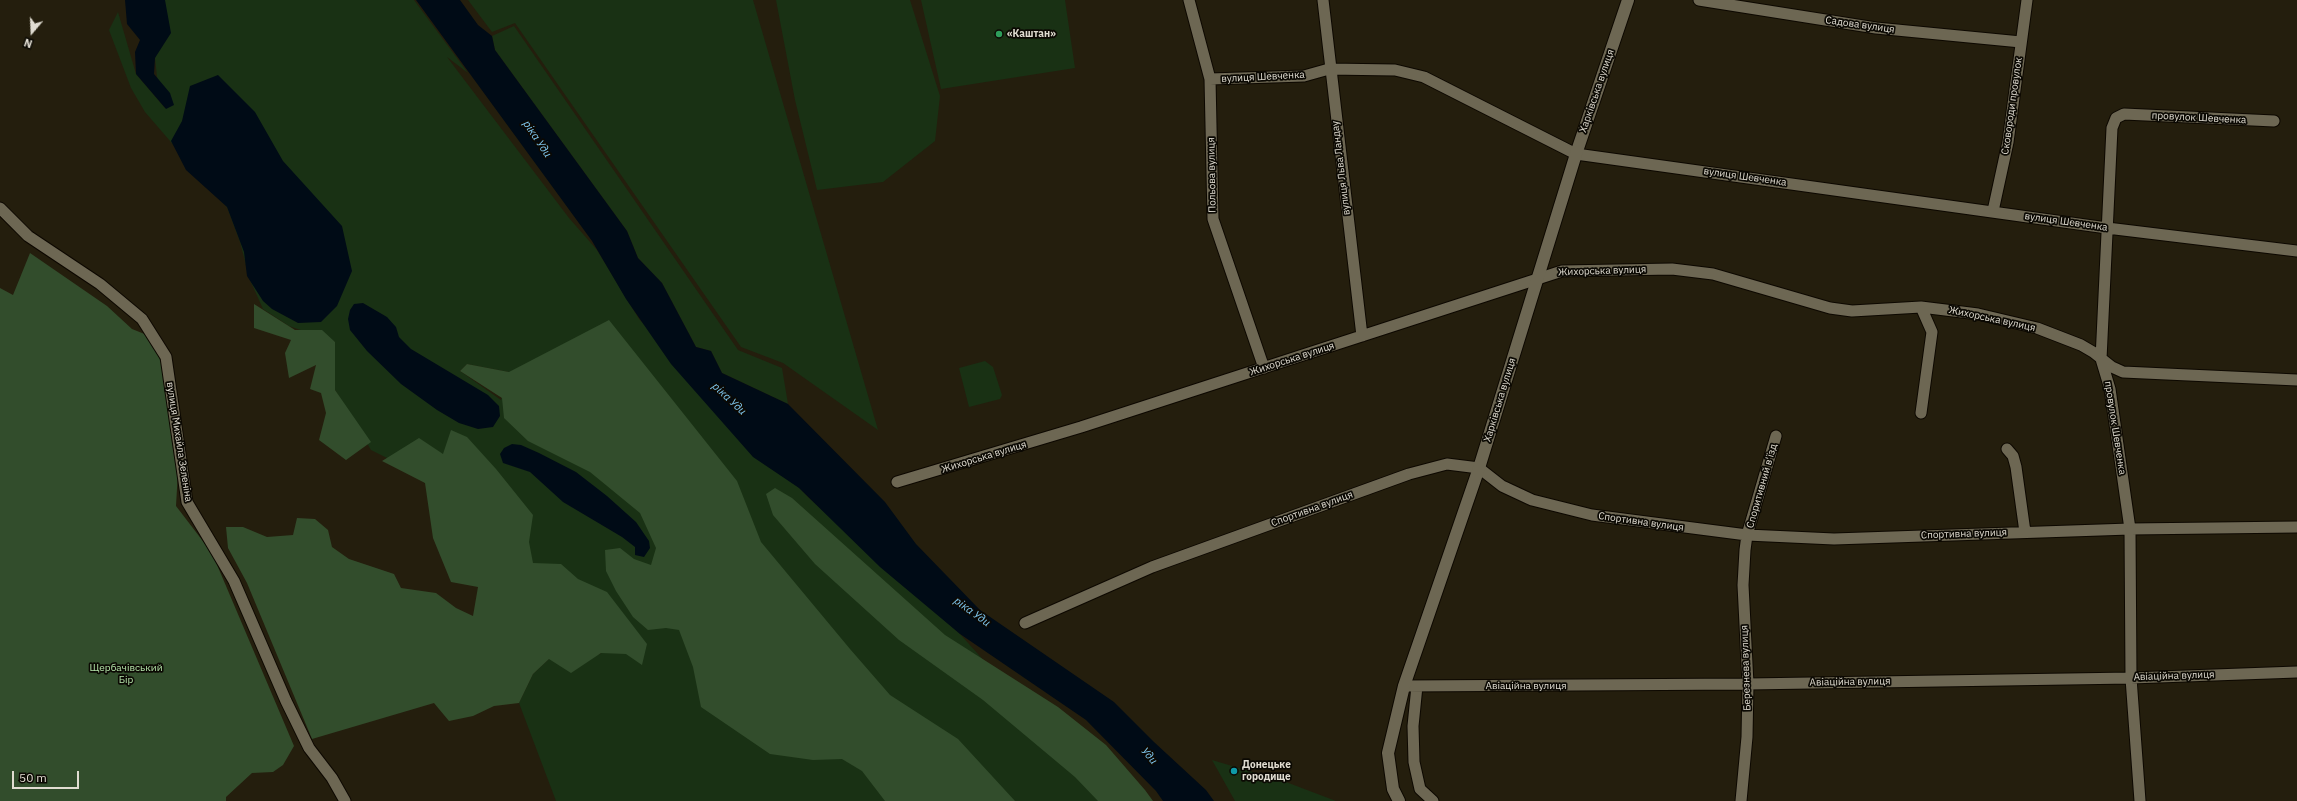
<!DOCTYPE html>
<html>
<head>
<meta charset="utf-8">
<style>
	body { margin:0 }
	#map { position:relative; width:2297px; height:801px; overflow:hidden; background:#241e0d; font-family:"IBM Plex Sans",sans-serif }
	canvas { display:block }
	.north { position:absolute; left:12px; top:12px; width:40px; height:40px; -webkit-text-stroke:3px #0b0903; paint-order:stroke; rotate:199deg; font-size:11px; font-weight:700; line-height:16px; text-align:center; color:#e0dcd1 }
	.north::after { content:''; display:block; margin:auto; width:14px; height:18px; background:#e0dcd1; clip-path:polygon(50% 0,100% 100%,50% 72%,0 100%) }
	.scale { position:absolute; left:12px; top:771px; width:67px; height:18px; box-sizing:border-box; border:2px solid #e0dcd1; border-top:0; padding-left:5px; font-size:12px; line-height:14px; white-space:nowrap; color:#e0dcd1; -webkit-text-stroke:3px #0b0903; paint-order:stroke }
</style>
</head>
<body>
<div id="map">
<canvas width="2297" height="801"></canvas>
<div class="north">N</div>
<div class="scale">50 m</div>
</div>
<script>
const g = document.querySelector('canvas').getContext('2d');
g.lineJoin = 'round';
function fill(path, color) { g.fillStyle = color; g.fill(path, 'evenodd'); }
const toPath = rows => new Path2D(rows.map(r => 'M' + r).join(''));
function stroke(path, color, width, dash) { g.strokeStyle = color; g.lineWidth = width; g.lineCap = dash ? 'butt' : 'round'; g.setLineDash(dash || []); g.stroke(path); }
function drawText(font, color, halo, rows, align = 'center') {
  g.font = font + ' "IBM Plex Sans",sans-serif'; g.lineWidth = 3.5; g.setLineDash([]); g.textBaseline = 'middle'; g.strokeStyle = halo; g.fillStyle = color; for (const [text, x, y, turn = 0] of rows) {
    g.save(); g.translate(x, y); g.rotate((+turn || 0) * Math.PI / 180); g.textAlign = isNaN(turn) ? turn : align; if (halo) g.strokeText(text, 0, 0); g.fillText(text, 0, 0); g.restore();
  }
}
fill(toPath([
	[165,0,414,0,468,73,447,57,569,218,597,250,639,319,808,497,960,634,1110,801,556,801,519,703,533,674,549,659,601,654,399,458,387,458,371,450,335,390,335,342,289,326,263,309,250,280,240,242,227,207,145,112,131,88,109,30,118,12,136,74,165,108,157,77,155,58],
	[467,364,509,372,501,400,460,371],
	[468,0,753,0,878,430,783,363,741,347,515,23,492,32],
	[776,0,910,0,940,96,935,141,883,182,817,190,795,100],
	[921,0,1065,0,1075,68,941,89],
	[514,26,738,350,782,368,788,404,722,373,711,351,696,347,662,283,638,258,627,231,495,50,492,36],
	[985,361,993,367,1002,395,1000,399,969,407,959,368],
	[1212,760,1286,782,1336,801,1235,801]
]), '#193114');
fill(toPath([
	[30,253,107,306,132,329,152,337,164,371,178,471,176,506,212,553,294,746,283,765,273,772,252,773,226,797,226,801,0,801,0,288,13,295],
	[254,304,295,330,322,330,335,342,335,390,371,442,346,460,319,440,326,413,321,393,310,389,316,365,289,378,285,353,291,340,254,328],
	[609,320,737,481,761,542,850,649,890,695,958,739,1015,801,885,801,862,771,842,759,813,760,770,754,701,707,693,667,679,630,666,628,648,630,633,617,616,591,606,571,605,550,620,548,634,559,651,565,656,548,640,513,590,472,528,441,504,418,502,398,460,371,467,364,509,372],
	[451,430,467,437,496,469,533,515,529,542,533,563,561,564,578,579,607,592,647,644,642,665,626,654,601,653,571,673,549,659,533,674,519,703,494,706,473,716,449,721,434,703,312,739,247,583,228,548,226,527,243,527,267,537,293,535,297,518,315,519,328,530,332,547,349,559,394,574,401,588,436,593,456,608,473,616,478,587,451,582,433,538,425,483,382,461,419,438,443,454],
	[775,488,792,498,945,635,1058,707,1106,745,1145,790,1153,801,1098,801,1075,777,983,700,899,640,815,564,773,515,766,494]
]), '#324d2c');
fill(toPath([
	[125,0,165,0,171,33,155,58,154,74,170,93,174,105,166,109,136,74,135,52,140,40,127,24],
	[416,0,460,0,478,25,492,36,495,50,627,231,638,258,662,283,696,347,711,351,722,373,788,404,885,502,916,544,980,610,1114,702,1154,742,1206,790,1214,801,1163,801,1156,791,1086,720,960,634,880,567,799,488,753,457,671,364,626,299,592,241],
	[218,75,255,112,283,161,342,226,352,271,337,306,321,322,298,323,272,309,263,301,247,276,244,252,227,207,186,170,171,141,182,121,190,86],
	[363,303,387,317,396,327,399,337,411,349,488,395,499,406,500,416,493,427,478,429,459,423,437,410,401,384,367,351,350,330,348,319,350,310,354,304],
	[512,444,521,445,539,453,576,472,607,496,636,522,649,541,650,548,644,557,635,555,635,547,622,537,563,502,530,472,503,463,500,454,504,448]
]), '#000b16');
const street = toPath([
	[1189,0,1210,79,1213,219,1264,368],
	[1323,0,1362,336],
	[1699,0,1876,28,2021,42],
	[1210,79,1304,76,1329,69,1395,70,1424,77,1576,154,2107,228,2297,251],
	[0,208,28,236,100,284,142,319,166,357,187,502,234,581,286,701,309,748,332,778,345,801],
	[1993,211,2008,142,2027,0],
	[1921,307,1932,332,1921,413],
	[2007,449,2013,456,2016,467,2025,532],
	[897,482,1081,427,1562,271,1672,269,1713,274,1830,308,1852,311,1921,307,1978,314,2037,328,2081,345,2093,352,2112,367,2123,372,2297,380],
	[1025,623,1152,567,1409,474,1447,464,1479,468,1502,486,1532,500,1592,515,1747,535,1834,539,2130,529,2297,527],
	[1404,686,1748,684,2131,678,2297,672],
	[1417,686,1413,726,1414,762,1420,789,1433,801],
	[1741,801,1747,737,1748,684,1743,585,1745,550,1747,535,1776,436],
	[2140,801,2131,678,2130,529,2110,389,2101,359,2112,128,2116,118,2124,114,2274,121]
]);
const secondary = toPath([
	[1399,801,1393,789,1388,753,1404,686,1479,468,1576,154,1628,0]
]);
stroke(street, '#0d0800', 13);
stroke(secondary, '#0d0800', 14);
stroke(street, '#6d6753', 11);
stroke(secondary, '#6d6753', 12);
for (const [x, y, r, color] of [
	[999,34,4,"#2e9e5b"],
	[1234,771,4,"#0f9aa8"]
]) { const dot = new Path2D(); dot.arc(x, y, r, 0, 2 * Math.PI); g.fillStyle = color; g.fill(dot); stroke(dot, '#0b0903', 1.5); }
drawText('10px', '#e0dcd1', '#0b0903', [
	["Садова вулиця",1860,25,8],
	["вулиця Шевченка",1263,77,-3],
	["Харківська вулиця",1597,91,-71],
	["Сковороди провулок",2012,106,-82],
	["провулок Шевченка",2199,118,3],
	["вулиця Льва Ландау",1341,168,-97],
	["Польова вулиця",1212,175,-91],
	["вулиця Шевченка",1745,177,8],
	["вулиця Шевченка",2066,222,8],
	["Жихорська вулиця",1602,271,-2],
	["Жихорська вулиця",1992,319,12],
	["Жихорська вулиця",1292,359,-18],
	["Харківська вулиця",1500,400,-73],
	["провулок Шевченка",2115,428,81],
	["вулиця Михайла Зеленіна",179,442,81],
	["Жихорська вулиця",984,457,-17],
	["Споритивний в'їзд",1762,486,-74],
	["Спортивна вулиця",1312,509,-20],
	["Спортивна вулиця",1641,522,8],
	["Спортивна вулиця",1964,534,-2],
	["Березнева вулиця",1746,668,-92],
	["Авіаційна вулиця",2174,676,-2],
	["Авіаційна вулиця",1850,682,-1],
	["Авіаційна вулиця",1526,686]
]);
drawText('bold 10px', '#e0dcd1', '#0b0903', [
	["«Каштан»",1007,34],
	["Донецьке",1242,765],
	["городище",1242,777]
], 'left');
drawText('10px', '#b5e4aa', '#0b0903', [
	["Щербачівський",126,668],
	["Бір",126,680]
]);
drawText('italic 11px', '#81c9f2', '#0b0903', [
	["ріка Уди",537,139,56],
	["ріка Уди",729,399,43],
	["ріка Уди",972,612,36],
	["Уди",1149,756,50]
]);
</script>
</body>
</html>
